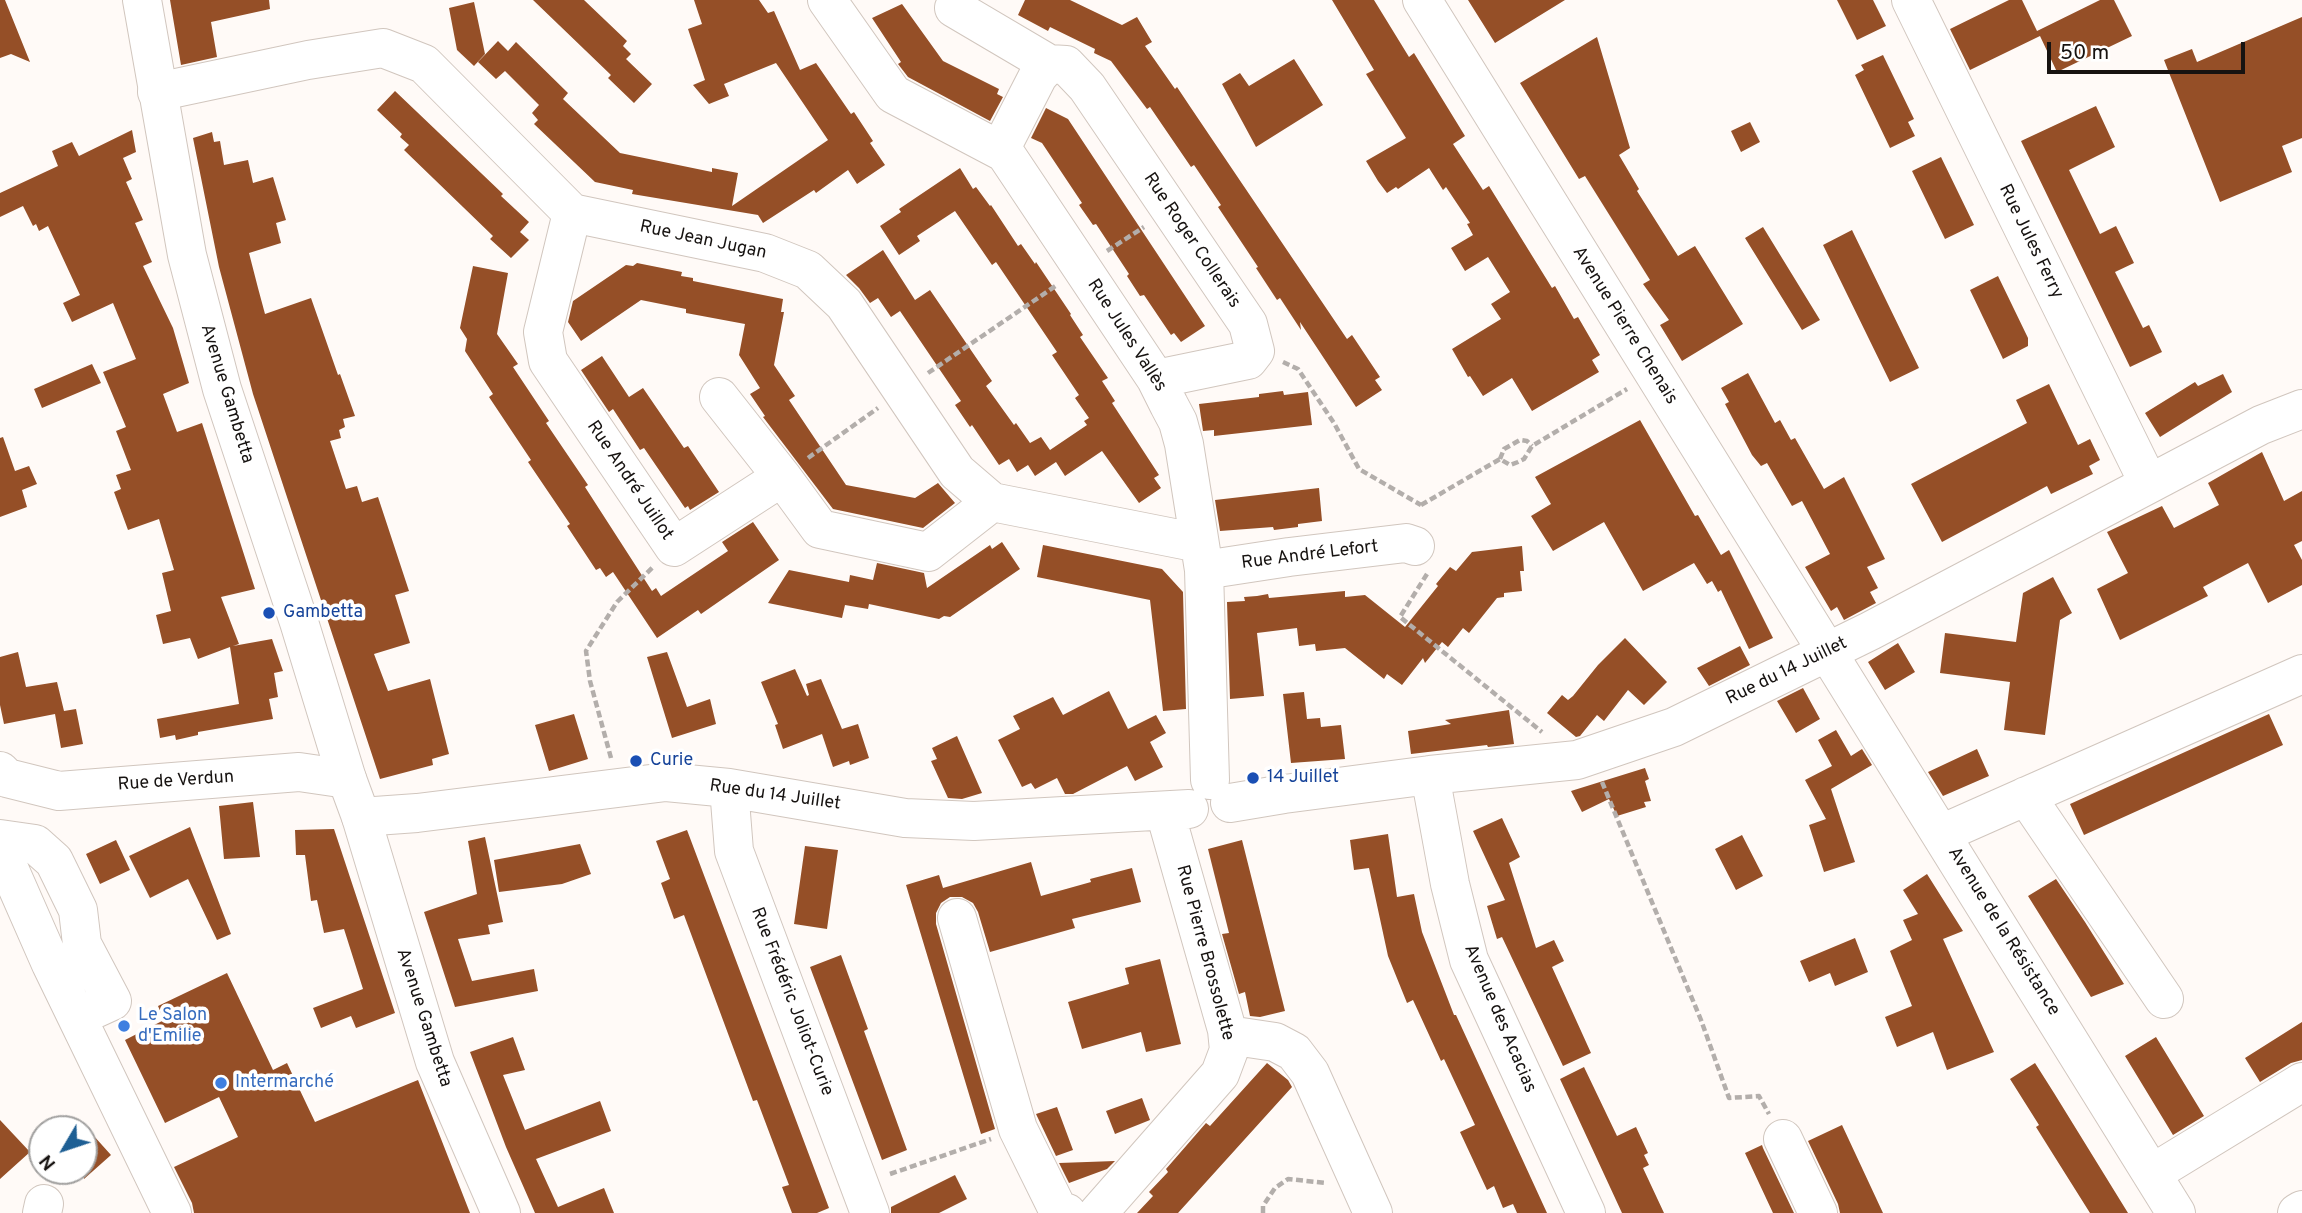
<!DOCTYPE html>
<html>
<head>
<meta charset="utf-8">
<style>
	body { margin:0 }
	#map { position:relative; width:2302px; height:1213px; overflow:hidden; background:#fffaf7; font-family:Overpass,sans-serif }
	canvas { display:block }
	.north { position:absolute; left:28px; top:1115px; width:70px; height:70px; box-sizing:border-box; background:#fff; border:2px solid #a2a1a0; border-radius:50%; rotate:231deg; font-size:19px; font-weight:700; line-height:28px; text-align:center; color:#171311 }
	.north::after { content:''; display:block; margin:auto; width:24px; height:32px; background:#1e5f94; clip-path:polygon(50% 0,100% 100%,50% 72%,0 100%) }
	.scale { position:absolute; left:2047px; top:42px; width:198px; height:32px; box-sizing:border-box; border:4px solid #171311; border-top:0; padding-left:9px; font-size:21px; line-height:24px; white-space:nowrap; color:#171311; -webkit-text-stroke:5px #fff; paint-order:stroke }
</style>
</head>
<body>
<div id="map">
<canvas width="2302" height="1213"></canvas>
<div class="north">N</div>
<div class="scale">50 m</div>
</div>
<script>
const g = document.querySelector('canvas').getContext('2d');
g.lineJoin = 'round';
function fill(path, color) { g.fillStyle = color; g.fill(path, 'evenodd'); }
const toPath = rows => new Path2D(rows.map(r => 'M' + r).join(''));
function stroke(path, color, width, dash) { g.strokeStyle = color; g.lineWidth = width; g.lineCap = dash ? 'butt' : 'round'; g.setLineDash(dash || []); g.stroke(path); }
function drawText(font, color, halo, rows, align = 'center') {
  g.font = font + ' Overpass,sans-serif'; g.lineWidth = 7; g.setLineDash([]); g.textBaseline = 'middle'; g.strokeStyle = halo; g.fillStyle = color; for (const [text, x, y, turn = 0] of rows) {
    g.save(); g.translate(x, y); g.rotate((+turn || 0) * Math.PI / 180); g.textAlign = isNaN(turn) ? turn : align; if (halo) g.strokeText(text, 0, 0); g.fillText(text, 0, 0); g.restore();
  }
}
fill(toPath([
	[0,0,5,0,30,62,11,54,0,58],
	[170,0,269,0,270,9,211,22,217,57,181,65],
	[533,0,584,0,627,41,623,46,631,54,626,59,652,84,634,103,608,78,611,75],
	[694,0,759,0,768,13,774,11,800,70,816,63,851,114,854,112,873,141,870,143,885,165,857,184,848,170,816,193,814,190,763,223,758,215,632,194,633,190,595,182,534,124,538,120,532,113,539,105,505,71,496,79,478,62,498,41,508,51,516,42,568,93,563,99,620,153,712,172,712,168,738,173,732,206,828,140,776,63,724,84,729,96,709,104,693,85,705,80,688,29,702,24],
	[1025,0,1070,0,1122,25,1137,17,1152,42,1145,46,1175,89,1177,87,1191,108,1347,339,1352,335,1380,377,1375,380,1382,390,1356,407,1300,322,1301,330,1280,298,1277,300,1256,268,1258,267,1218,207,1221,205,1194,165,1191,167,1150,107,1147,109,1111,61,1094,53,1095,49,1050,27,1048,31,1018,15],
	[1332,0,1374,0,1409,57,1414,53,1465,136,1453,144,1483,190,1489,186,1552,288,1555,286,1574,319,1578,317,1600,355,1592,360,1599,372,1532,411,1512,378,1483,396,1470,376,1468,377,1452,349,1501,319,1491,304,1510,292,1488,257,1465,271,1451,248,1473,235,1467,224,1470,223,1446,187,1443,190,1429,168,1398,189,1396,187,1387,193,1378,181,1366,161,1406,138,1366,74,1374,70],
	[1468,0,1565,0,1495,43],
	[1837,0,1873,0,1886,26,1857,40],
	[2009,0,2022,0,2037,31,2100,0,2114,0,2132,36,2057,72,2040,36,1970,70,1950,29],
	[474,2,485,54,474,66,457,50,449,8],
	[902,4,943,61,999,89,997,94,1003,97,990,121,908,77,898,64,901,62,872,18],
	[2302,17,2302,138,2282,146,2292,172,2220,202,2164,60,2192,49,2197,62],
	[1597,37,1630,148,1619,155,1639,189,1637,191,1678,256,1695,246,1743,324,1682,361,1660,325,1669,320,1643,284,1650,280,1585,176,1579,179,1520,83],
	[1883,55,1914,119,1908,122,1915,136,1890,148,1855,75,1864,70,1861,65],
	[1294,59,1323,105,1256,147,1222,84,1240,73,1249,86],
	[395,91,503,194,501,196,529,222,520,232,529,240,511,258,490,239,493,236,404,150,409,145,400,137,402,134,377,110],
	[2096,106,2115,147,2069,170,2100,234,2116,226,2134,263,2115,272,2143,328,2149,325,2162,352,2130,367,2021,141],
	[1046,108,1068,119,1205,326,1181,342,1174,333,1171,335,1144,295,1140,296,1127,276,1129,274,1096,224,1093,225,1079,205,1082,203,1042,143,1031,138],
	[1750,122,1760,142,1741,152,1731,131],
	[132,130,136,152,123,158,132,179,126,182,143,220,135,223,152,262,143,266,173,328,189,383,163,394,177,432,202,423,255,589,221,597,239,644,233,646,272,639,283,671,274,673,278,697,269,699,273,719,198,732,198,735,176,740,175,735,160,738,157,719,239,704,230,647,198,659,190,638,163,644,156,615,171,611,162,573,174,570,159,519,128,530,114,492,121,489,116,475,131,470,116,431,126,427,103,372,136,359,113,303,72,322,63,303,80,295,48,226,39,231,36,224,33,226,23,206,0,217,0,193,58,166,52,151,72,142,79,156],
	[212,132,214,142,220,141,224,165,248,160,253,183,273,177,286,220,276,223,281,243,249,253,258,288,265,314,311,298,338,375,340,374,355,416,343,419,345,427,339,430,341,438,330,441,346,489,357,486,362,502,378,497,409,591,395,595,410,643,374,654,388,691,430,679,449,754,432,759,433,765,380,779,253,394,219,267,193,138],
	[1941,157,1974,225,1945,239,1912,171],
	[960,168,973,189,976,187,990,206,991,205,1018,246,1021,244,1035,264,1036,262,1071,314,1070,315,1083,335,1080,337,1108,378,1102,381,1115,401,1112,403,1159,475,1154,478,1161,488,1139,503,1102,451,1065,476,1056,462,1035,476,1028,465,1017,472,1009,459,999,465,972,425,970,427,955,405,961,401,900,311,891,317,878,298,870,303,859,288,846,275,883,250,915,300,930,290,992,381,986,386,1014,425,1016,423,1030,443,1041,437,1050,450,1087,425,1084,421,1089,418,1075,398,1079,395,1052,355,1057,352,996,262,992,265,955,211,917,236,920,241,899,255,880,226,901,212,899,209],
	[1763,227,1820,320,1802,330,1745,238],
	[1852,230,1919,368,1890,382,1823,245],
	[637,263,682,272,681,276,693,278,693,281,783,299,781,312,784,312,774,365,795,396,789,400,846,485,915,498,938,483,955,503,923,528,833,509,763,417,765,416,750,394,760,388,739,355,745,324,686,313,686,309,641,300,581,341,568,322,573,301,626,265,633,266],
	[473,266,508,273,497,334,518,364,513,367,549,421,546,423,588,485,585,487,652,591,656,588,661,596,728,551,722,542,753,522,779,560,701,614,698,610,657,638,613,572,606,577,600,568,596,570,567,526,570,524,528,462,531,460,489,397,493,394,465,351,467,339,460,328],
	[1998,276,2028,338,2028,346,2003,359,1970,290],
	[602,356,629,397,643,388,684,448,688,446,719,492,690,510,688,506,685,508,644,448,640,450,613,409,609,412,581,370],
	[92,364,101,383,42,408,34,389],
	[1748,373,1775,423,1780,420,1791,440,1795,438,1824,489,1844,477,1885,559,1867,567,1878,588,1870,592,1876,603,1844,620,1837,607,1831,611,1805,567,1830,554,1802,501,1792,506,1767,463,1761,466,1752,455,1725,404,1729,402,1721,388],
	[2223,374,2232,392,2160,437,2145,413,2195,382,2198,386],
	[2049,384,2078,445,2090,439,2100,460,2089,466,2093,474,2051,494,2047,486,1942,542,1911,484,2027,423,2016,400],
	[1283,391,1284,395,1308,392,1312,425,1214,436,1214,430,1203,431,1199,404,1259,397,1259,394],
	[1640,420,1695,516,1698,515,1721,555,1729,550,1773,638,1749,649,1721,590,1718,592,1712,581,1707,584,1694,563,1643,591,1604,522,1553,551,1531,516,1551,504,1535,477],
	[3,437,15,471,29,466,37,484,22,490,27,507,0,517,0,438],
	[2262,452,2284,501,2302,491,2302,541,2294,545,2302,560,2302,585,2268,603,2248,563,2203,587,2208,596,2120,640,2097,589,2128,573,2107,532,2162,506,2174,528,2219,505,2208,483],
	[1319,488,1322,521,1298,524,1298,527,1274,530,1273,527,1220,531,1215,500],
	[1002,542,1020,569,950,617,944,616,939,619,869,604,868,609,845,605,842,618,768,603,789,570,849,582,850,575,873,580,877,563,924,573,927,588,990,545,992,549],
	[1043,545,1162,569,1183,592,1186,709,1163,711,1150,600,1037,577],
	[1522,546,1524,571,1520,571,1522,591,1504,593,1504,597,1497,598,1469,633,1463,628,1448,647,1442,642,1425,663,1423,658,1402,685,1387,674,1384,679,1345,648,1316,651,1315,644,1299,646,1297,628,1257,633,1264,696,1230,699,1227,602,1245,601,1244,597,1257,596,1268,594,1269,598,1345,591,1345,597,1365,595,1405,627,1438,586,1436,584,1450,567,1456,571,1472,552],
	[2053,577,2072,613,2060,620,2045,735,2004,730,2010,682,1940,673,1945,633,2016,642,2023,593],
	[1625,638,1667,682,1644,705,1628,690,1604,721,1597,715,1580,736,1576,737,1547,713,1562,695,1568,700,1573,696,1598,665],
	[1898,643,1915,672,1885,690,1868,662],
	[1740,646,1750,665,1709,686,1697,668],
	[18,652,26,687,57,682,64,711,76,709,83,744,61,748,55,714,4,724,0,705,0,657],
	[667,652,687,707,710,699,716,724,672,738,647,657],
	[795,669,807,696,809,695,806,684,821,679,842,729,858,724,869,758,850,765,849,761,833,767,822,734,783,749,775,725,778,724,761,682],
	[1803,688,1820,719,1796,733,1777,701],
	[1109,691,1128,729,1156,715,1166,733,1150,742,1163,767,1135,781,1127,766,1073,794,1065,794,1057,778,1035,789,1031,783,1022,787,998,740,1020,729,1013,716,1053,697,1063,715],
	[1304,692,1307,719,1320,718,1321,727,1341,725,1345,759,1291,763,1283,694],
	[1509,710,1514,744,1488,747,1487,745,1411,754,1408,731,1451,724,1445,720],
	[574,714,588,759,549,771,535,725],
	[2269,714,2283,745,2084,835,2070,804],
	[1836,730,1851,756,1862,749,1872,765,1831,789,1855,862,1824,872,1809,825,1826,819,1805,780,1832,766,1818,740],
	[957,736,982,793,962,799,948,798,931,761,937,759,932,748],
	[1977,749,1989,776,1943,796,1928,772],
	[1645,768,1649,779,1645,781,1651,801,1644,802,1646,807,1617,816,1609,799,1582,812,1571,791],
	[253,802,260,857,224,859,219,806],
	[1502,818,1520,857,1509,863,1536,948,1554,940,1564,961,1552,967,1591,1053,1563,1066,1502,937,1497,939,1487,906,1505,900,1473,831],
	[190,827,231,934,217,940,188,879,150,898,129,856],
	[334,829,395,1013,356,1028,351,1016,321,1028,313,1008,363,989,344,929,324,933,317,900,311,901,305,855,296,855,295,830],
	[687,830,829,1208,817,1213,792,1213,782,1187,789,1185,757,1100,753,1101,684,915,674,919,661,883,670,879,656,841],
	[1388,834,1397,897,1414,894,1422,932,1454,1015,1456,1015,1547,1213,1517,1213,1513,1204,1503,1208,1494,1186,1487,1190,1460,1132,1475,1125,1444,1059,1441,1061,1413,1000,1407,1003,1388,956,1369,868,1354,870,1350,840],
	[1742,835,1763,876,1736,890,1715,849],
	[485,837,503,922,488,925,490,934,458,939,472,981,534,969,538,991,455,1007,424,912,477,894,468,841],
	[116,840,130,870,100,884,86,854],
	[1242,840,1285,1011,1260,1017,1250,1016,1245,992,1239,994,1222,934,1229,933,1208,849],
	[580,844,591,874,562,884,499,892,494,860],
	[805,846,838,850,827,929,794,924],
	[1031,862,1041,896,1091,882,1090,879,1132,868,1141,902,1072,919,1075,928,990,952,978,912,973,903,962,897,950,897,941,903,936,913,936,924,995,1129,981,1134,906,885,939,875,943,888],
	[1927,874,1963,931,1943,939,1994,1052,1947,1070,1933,1032,1897,1047,1885,1017,1912,1006,1890,951,1912,940,1903,920,1918,914,1903,890],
	[2056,879,2085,922,2124,984,2091,997,2028,896],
	[1855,938,1868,972,1835,986,1830,973,1809,982,1800,961],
	[841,955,868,1029,864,1031,907,1150,882,1160,810,967],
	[1160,959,1181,1044,1146,1052,1141,1032,1082,1049,1068,1002,1129,984,1125,968],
	[227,973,273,1070,287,1063,315,1122,418,1080,470,1213,194,1213,192,1203,174,1167,238,1137,219,1097,165,1123,125,1040,164,1020,158,1006],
	[2302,1022,2302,1060,2291,1063,2260,1082,2245,1058],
	[513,1037,525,1070,503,1075,525,1130,600,1101,611,1131,536,1159,558,1207,604,1188,614,1213,535,1213,506,1147,470,1052],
	[2156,1037,2204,1116,2173,1135,2125,1056],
	[1267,1063,1288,1080,1292,1087,1178,1213,1137,1213,1153,1196,1149,1192,1168,1172,1166,1169,1206,1123,1210,1126],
	[2035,1063,2054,1093,2128,1213,2090,1213,2051,1151,2036,1127,2039,1125,2010,1079],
	[1584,1067,1617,1136,1636,1127,1648,1153,1644,1155,1649,1165,1643,1168,1664,1213,1622,1213,1560,1079],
	[1142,1098,1150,1120,1115,1134,1106,1111],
	[1057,1107,1073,1150,1056,1156,1036,1114],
	[0,1120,30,1152,0,1179],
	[84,1125,111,1155,84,1179],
	[1842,1125,1883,1213,1840,1213,1838,1204,1808,1141],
	[1762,1145,1763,1148,1794,1213,1773,1213,1745,1153],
	[1115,1161,1107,1169,1069,1183,1059,1163],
	[955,1175,967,1199,939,1213,891,1213,891,1207]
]), '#954f27');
const minor = toPath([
	[827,0,893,94,1005,153,1156,379,1169,405,1178,422,1184,444,1204,570,1210,780],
	[1422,0,2176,1213],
	[1911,0,2149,484],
	[954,8,1049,64],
	[157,92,308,60,383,48,424,64,572,213,765,253,808,270,844,304,957,472,992,502,1199,543],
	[1000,150,1038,76,1049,64,1066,65,1087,87,1248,324,1255,351,1248,360,1156,379],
	[572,213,543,332,548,361,674,547,782,477,820,529,928,552,992,502],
	[719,397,782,477],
	[1204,570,1289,557,1406,543,1415,546],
	[0,771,7,778,59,791,299,772,347,779],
	[1430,775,1450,884,1469,960,1586,1213],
	[729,788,734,851,870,1213],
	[2026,796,2164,999],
	[1230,803,1284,794,1430,775,1577,760,1674,727,1870,631,2261,425,2302,409],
	[361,817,417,813,666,782,729,788,905,818,974,821,1189,809],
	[1941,834,2302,674],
	[0,839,35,844,54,861,78,910,82,944,112,1001,77,1017],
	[0,848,51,964,172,1213],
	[957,918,1018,1129,1058,1210,1067,1213],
	[1228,1035,1275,1042,1294,1052,1310,1073,1373,1213],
	[1783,1139,1818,1213],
	[2153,1173,2302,1082],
	[42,1213,44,1204],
	[1098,1213,1220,1074,1229,1050,1227,1030,1165,812],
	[2297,1213,2302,1210]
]);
const major = toPath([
	[142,0,187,255,222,389,299,622,347,779,361,817,435,1062,501,1213]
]);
stroke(minor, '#d1c6be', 40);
stroke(major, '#d1c6be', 40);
stroke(toPath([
	[1107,251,1144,227],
	[1283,362,1298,369,1334,423,1359,469,1421,505],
	[928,373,1057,285],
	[808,458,878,408],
	[1500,459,1504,449,1520,440,1527,441,1532,446],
	[1421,505,1500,459,1510,465,1518,462,1524,459,1532,446,1627,389],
	[1427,574,1400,617,1542,732],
	[611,758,590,681,586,651,617,602,653,567],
	[1602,782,1701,1020,1729,1098,1759,1096,1769,1114],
	[890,1174,991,1139],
	[1263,1213,1263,1206,1275,1188,1288,1179,1326,1183]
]), '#b3aeab', 4.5, [7, 3.5]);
stroke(minor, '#fff', 38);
stroke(major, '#fff', 38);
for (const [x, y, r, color] of [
	[269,613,7,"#1a4fb4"],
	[636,761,7,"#1a4fb4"],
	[1253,778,7,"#1a4fb4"],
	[124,1026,7,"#3f7fe0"],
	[221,1083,7,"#3f7fe0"]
]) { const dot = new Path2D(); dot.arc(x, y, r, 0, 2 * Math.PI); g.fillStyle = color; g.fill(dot); stroke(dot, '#fff', 2.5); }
drawText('18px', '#171311', '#fff', [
	["Rue Jean Jugan",703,241,12],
	["Rue Roger Collerais",1191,241,56],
	["Rue Jules Ferry",2030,242,64],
	["Avenue Pierre Chenais",1624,326,58],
	["Rue Jules Vallès",1126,336,57],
	["Avenue Gambetta",226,394,73],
	["Rue André Juillot",629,481,56],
	["Rue André Lefort",1310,556,-7],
	["Rue du 14 Juillet",1787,672,-26],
	["Rue de Verdun",176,782,-4],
	["Rue du 14 Juillet",775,796,8],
	["Avenue de la Résistance",2003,932,58],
	["Rue Pierre Brossolette",1204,953,75],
	["Rue Frédéric Joliot-Curie",791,1002,69],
	["Avenue Gambetta",423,1018,72],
	["Avenue des Acacias",1499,1019,67]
]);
drawText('18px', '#164399', '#fff', [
	["Gambetta",283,613],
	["Curie",650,761],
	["14 Juillet",1267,778]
], 'left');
drawText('18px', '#366cbe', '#fff', [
	["Le Salon",138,1016],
	["d'Emilie",138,1037],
	["Intermarché",235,1083]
], 'left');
</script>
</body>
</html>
